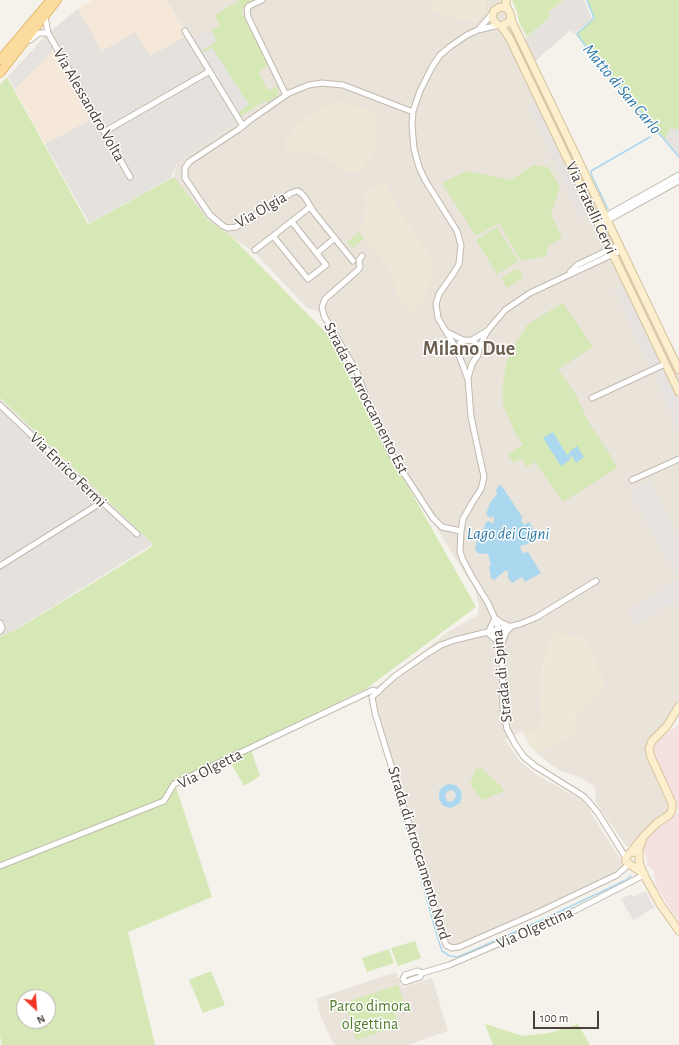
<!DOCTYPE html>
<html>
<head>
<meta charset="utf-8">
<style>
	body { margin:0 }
	#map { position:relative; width:679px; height:1045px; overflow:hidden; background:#f5f2ec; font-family:"Alegreya Sans",sans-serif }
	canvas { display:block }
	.north { position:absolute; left:16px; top:989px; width:40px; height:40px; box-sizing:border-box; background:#fff; border:1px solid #b7b3b0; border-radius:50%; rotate:154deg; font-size:11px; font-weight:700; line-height:16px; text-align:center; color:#4a4239 }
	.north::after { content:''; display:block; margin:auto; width:14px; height:18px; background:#f43524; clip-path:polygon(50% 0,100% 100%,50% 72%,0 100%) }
	.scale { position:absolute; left:533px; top:1011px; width:66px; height:18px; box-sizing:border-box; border:2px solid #4a4239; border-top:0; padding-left:5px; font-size:12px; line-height:14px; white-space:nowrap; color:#4a4239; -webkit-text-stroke:3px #fff; paint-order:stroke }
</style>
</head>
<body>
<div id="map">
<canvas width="679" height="1045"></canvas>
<div class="north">N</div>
<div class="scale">100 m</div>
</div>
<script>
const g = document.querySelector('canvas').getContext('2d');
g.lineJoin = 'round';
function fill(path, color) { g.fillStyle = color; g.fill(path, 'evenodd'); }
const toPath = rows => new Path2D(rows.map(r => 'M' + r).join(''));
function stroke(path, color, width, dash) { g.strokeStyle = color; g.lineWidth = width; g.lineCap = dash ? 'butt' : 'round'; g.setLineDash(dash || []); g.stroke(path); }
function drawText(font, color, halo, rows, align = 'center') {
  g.font = font + ' "Alegreya Sans",sans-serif'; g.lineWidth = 3; g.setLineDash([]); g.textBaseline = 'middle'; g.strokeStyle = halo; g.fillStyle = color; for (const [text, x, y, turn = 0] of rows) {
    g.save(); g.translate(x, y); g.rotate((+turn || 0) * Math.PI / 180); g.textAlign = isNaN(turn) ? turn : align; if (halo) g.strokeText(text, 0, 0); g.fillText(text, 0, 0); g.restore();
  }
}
fill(toPath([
	[166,0,506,0,506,8,679,370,679,705,649,747,672,809,632,846,626,846,595,801,596,794,594,787,580,777,563,772,554,767,539,755,532,748,536,751,546,751,575,733,575,721,577,715,606,686,583,637,576,635,569,638,566,637,560,631,552,638,543,664,541,679,542,697,540,700,543,719,542,725,537,730,523,731,505,739,520,761,537,775,580,799,588,807,591,811,590,812,625,866,620,872,458,947,448,945,376,712,371,691,448,632,478,615,479,606,475,590,390,452,357,372,324,316,318,311,307,308,255,253,209,221,174,177,177,163,240,121],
	[396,972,402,988,432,978,448,1031,408,1045,334,1045,321,1017,316,999]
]), '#e9e3da');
fill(toPath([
	[93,0,166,0,187,35,150,56,102,51,78,9],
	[48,33,95,117,45,144,8,77]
]), '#f6e8d9');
fill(toPath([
	[564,0,584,0,592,19,574,34,571,30,534,62,524,40,551,16,548,12],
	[78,9,102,51,135,32,150,56,187,35,240,121,177,163,171,178,89,223,45,144,95,117,48,33],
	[0,399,152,543,150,546,18,628,0,637]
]), '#e5e1dd');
fill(toPath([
	[432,0,486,0,486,12,476,22,460,19,432,11],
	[332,102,341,102,372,111,376,115,376,151,361,170,352,174,347,173,323,156,303,150,290,152,287,150,285,146,285,140,295,132,292,127,324,106],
	[383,182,386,183,397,207,429,254,433,265,433,273,422,304,413,313,402,302,397,295,389,269,374,251,369,247,367,240,359,230,364,219,366,208,365,191],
	[557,631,562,632,566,637,569,638,579,634,583,637,606,686,577,715,575,721,575,733,549,749,540,752,536,751,528,743,523,731,537,730,543,722,540,700,542,697,541,679,547,649,552,638]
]), '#eee6d6');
fill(toPath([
	[679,724,679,923,656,886,654,871,647,865,647,857,643,851,643,844,654,831,679,812,653,755,654,744]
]), '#f5e2e0');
fill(toPath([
	[241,0,258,0,245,6,242,9,242,13,268,66,260,71,259,73,268,91,278,86,279,92,277,96,267,103,265,101,241,116,238,112,249,105,212,48,201,54,200,52,216,42,214,35,210,31,220,25,214,15],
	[512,0,564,0,548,12,551,16,527,37,519,22,517,12],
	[587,0,679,0,679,156,575,34,594,19],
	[7,77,88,224,174,177,209,221,232,237,337,344,365,410,476,607,366,689,174,781,212,897,128,932,155,1045,2,1045,0,1036,0,637,19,628,150,548,153,544,0,398,0,85],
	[24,997,48,997,48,1021,24,1021],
	[534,165,548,167,560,186,551,214,562,238,549,245,546,256,521,261,499,223,476,236,442,183,467,171,511,180],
	[497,227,518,261,497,274,476,240],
	[359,232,364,239,352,248,347,242],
	[518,268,523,278,507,288,501,278],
	[563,303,593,347,558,369,576,395,589,423,612,458,617,468,563,502,535,462,527,467,521,458,514,463,508,455,523,444,516,435,503,404,503,383,506,364,512,349,528,324],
	[251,750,260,776,244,786,229,760],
	[481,768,500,785,504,791,482,800,470,784,476,769],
	[415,941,421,958,398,966,391,948],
	[389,949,394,963,367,972,362,958],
	[211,971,225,1005,203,1013,189,980],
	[398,985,406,1008,394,1012,399,1026,356,1040,344,1003],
	[485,1024,523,1036,549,1033,578,1024,590,1045,493,1045]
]), '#d5e8b6');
fill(toPath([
	[210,31,214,35,216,42,200,52,192,40],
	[48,33,56,47,15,89,8,77],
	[212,48,249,105,238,112,201,54],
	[535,102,589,215,581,219,527,105],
	[672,125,673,130,679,128,679,156,665,139],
	[624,284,679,404,679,431,614,289],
	[650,481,679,542,679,599,635,624,628,611,679,578,630,494,634,490],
	[645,891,650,898,649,900,655,907,633,920,621,899,631,894,633,897]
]), '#e5e2e0');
fill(toPath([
	[553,432,567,455,570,453,569,452,577,446,584,457,576,463,572,456,569,458,570,460,561,466,543,438],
	[500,485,501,485,523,518,521,520,524,525,529,522,539,537,526,545,522,545,520,547,522,552,524,553,528,552,541,573,525,582,522,577,512,583,508,578,508,572,506,570,494,580,491,578,489,566,491,565,488,554,478,553,475,549,476,543,485,526,485,523,489,521,492,523,494,523,494,516,490,518,486,514,490,503,497,494,496,490],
	[448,784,456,785,461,791,462,795,460,803,453,807,449,808,442,805,439,798,439,791,444,786],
	[450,790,454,791,456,795,454,800,451,802,447,801,445,796,447,792]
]), '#abd8ef');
stroke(toPath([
	[587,0,594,18,577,34,593,56,679,157],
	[608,209,592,176,591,171,650,137],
	[391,773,439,942,442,951,450,956,457,957,472,951,544,919,624,881,631,876]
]), '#abd8ef', 1.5);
const street = toPath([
	[262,0,249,6,247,9,248,17,286,95],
	[45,16,48,33,130,177],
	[499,25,478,30,467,35,451,46,440,55,432,67,420,91,413,111,412,125,414,149,419,167,425,180,457,231,461,245,459,264,453,274,439,294,436,304,438,318,457,350,468,379,471,417,484,477,481,489,472,503,463,519,461,531,460,552,463,560,472,577,488,603,497,623,502,650,503,710,507,729,515,744,524,757,535,766,583,796,588,801,598,813,626,858],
	[479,29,492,14],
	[185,31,243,126],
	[30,40,39,33,48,33],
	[104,132,210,71],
	[597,221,679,175],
	[599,225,679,181],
	[273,236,308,279,326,265,292,222],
	[255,250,310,207],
	[317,253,335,238],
	[362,256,359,260,360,267,358,270,325,299,322,307,324,316,357,372,371,411,390,452,433,518,442,527,461,531],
	[353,261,313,211,306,199,301,193,297,191,291,193,236,227,228,228,223,226,210,215,185,178,185,168,189,162,239,129,250,120,289,93,309,85,322,83,343,85,413,112],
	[570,272,577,265,619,245],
	[447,332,463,340],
	[472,340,487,331],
	[457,350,460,343,466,340,474,341,477,345,479,349],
	[468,378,472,364,478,355,479,349,484,337,488,330,505,310,530,293,622,250],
	[592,398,665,364],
	[0,405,102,502,137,534],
	[632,480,679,459],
	[0,566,102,502],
	[596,581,537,617,520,624,455,640,441,645,428,653,395,676,372,697,375,713,446,945,452,948,459,947,537,913,617,875,628,865],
	[0,623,2,628,0,631],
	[488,633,495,618,502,623,511,627,506,632,502,643],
	[488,633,501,644],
	[0,866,164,801,174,784,373,690,378,692],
	[422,973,420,977,405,982,403,979,405,975,418,971,422,973,449,965,512,938,576,910,644,875]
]);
const secondary = toPath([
	[506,0,506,8],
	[511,17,509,22,501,26,496,24,492,17,494,11,500,7,507,8,510,13,512,22,679,370],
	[501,26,509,37,679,392],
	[642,841,639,849,639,862,644,875,660,904,679,931],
	[631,852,643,837,657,823,669,815,672,810,672,803,651,757,649,749,652,741,667,726,679,706],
	[634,852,628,854,626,858,626,862,644,874]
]);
const primary = toPath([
	[0,60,50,1],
	[0,73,57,0]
]);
stroke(street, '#c1b9ae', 7);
stroke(secondary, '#d4c29d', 9);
stroke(primary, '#e2b76e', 10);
stroke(street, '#fff', 5);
stroke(secondary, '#fdefce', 7);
stroke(primary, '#fcdb9f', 8);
drawText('16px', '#4a4239', '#fff', [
	["Via Alessandro Volta",89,105,60],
	["Via Fratelli Cervi",591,208,65],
	["Via Olgia",261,210,-30],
	["Strada di Arroccamento Est",366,398,63],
	["Via Enrico Fermi",68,470,44],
	["Strada di Spina",502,676,-96],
	["Via Olgetta",210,769,-27],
	["Strada di Arroccamento Nord",419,853,73],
	["Via Olgettina",535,928,-24]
]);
drawText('16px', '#507c2d', '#fff', [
	["Parco dimora",370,1006],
	["olgettina",370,1024]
]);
drawText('italic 17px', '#307ba5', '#fff', [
	["Matto di San Carlo",622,89,50],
	["Lago dei Cigni",508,534]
]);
drawText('bold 20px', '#6d6051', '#fff', [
	["Milano Due",469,349]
]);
</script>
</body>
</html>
